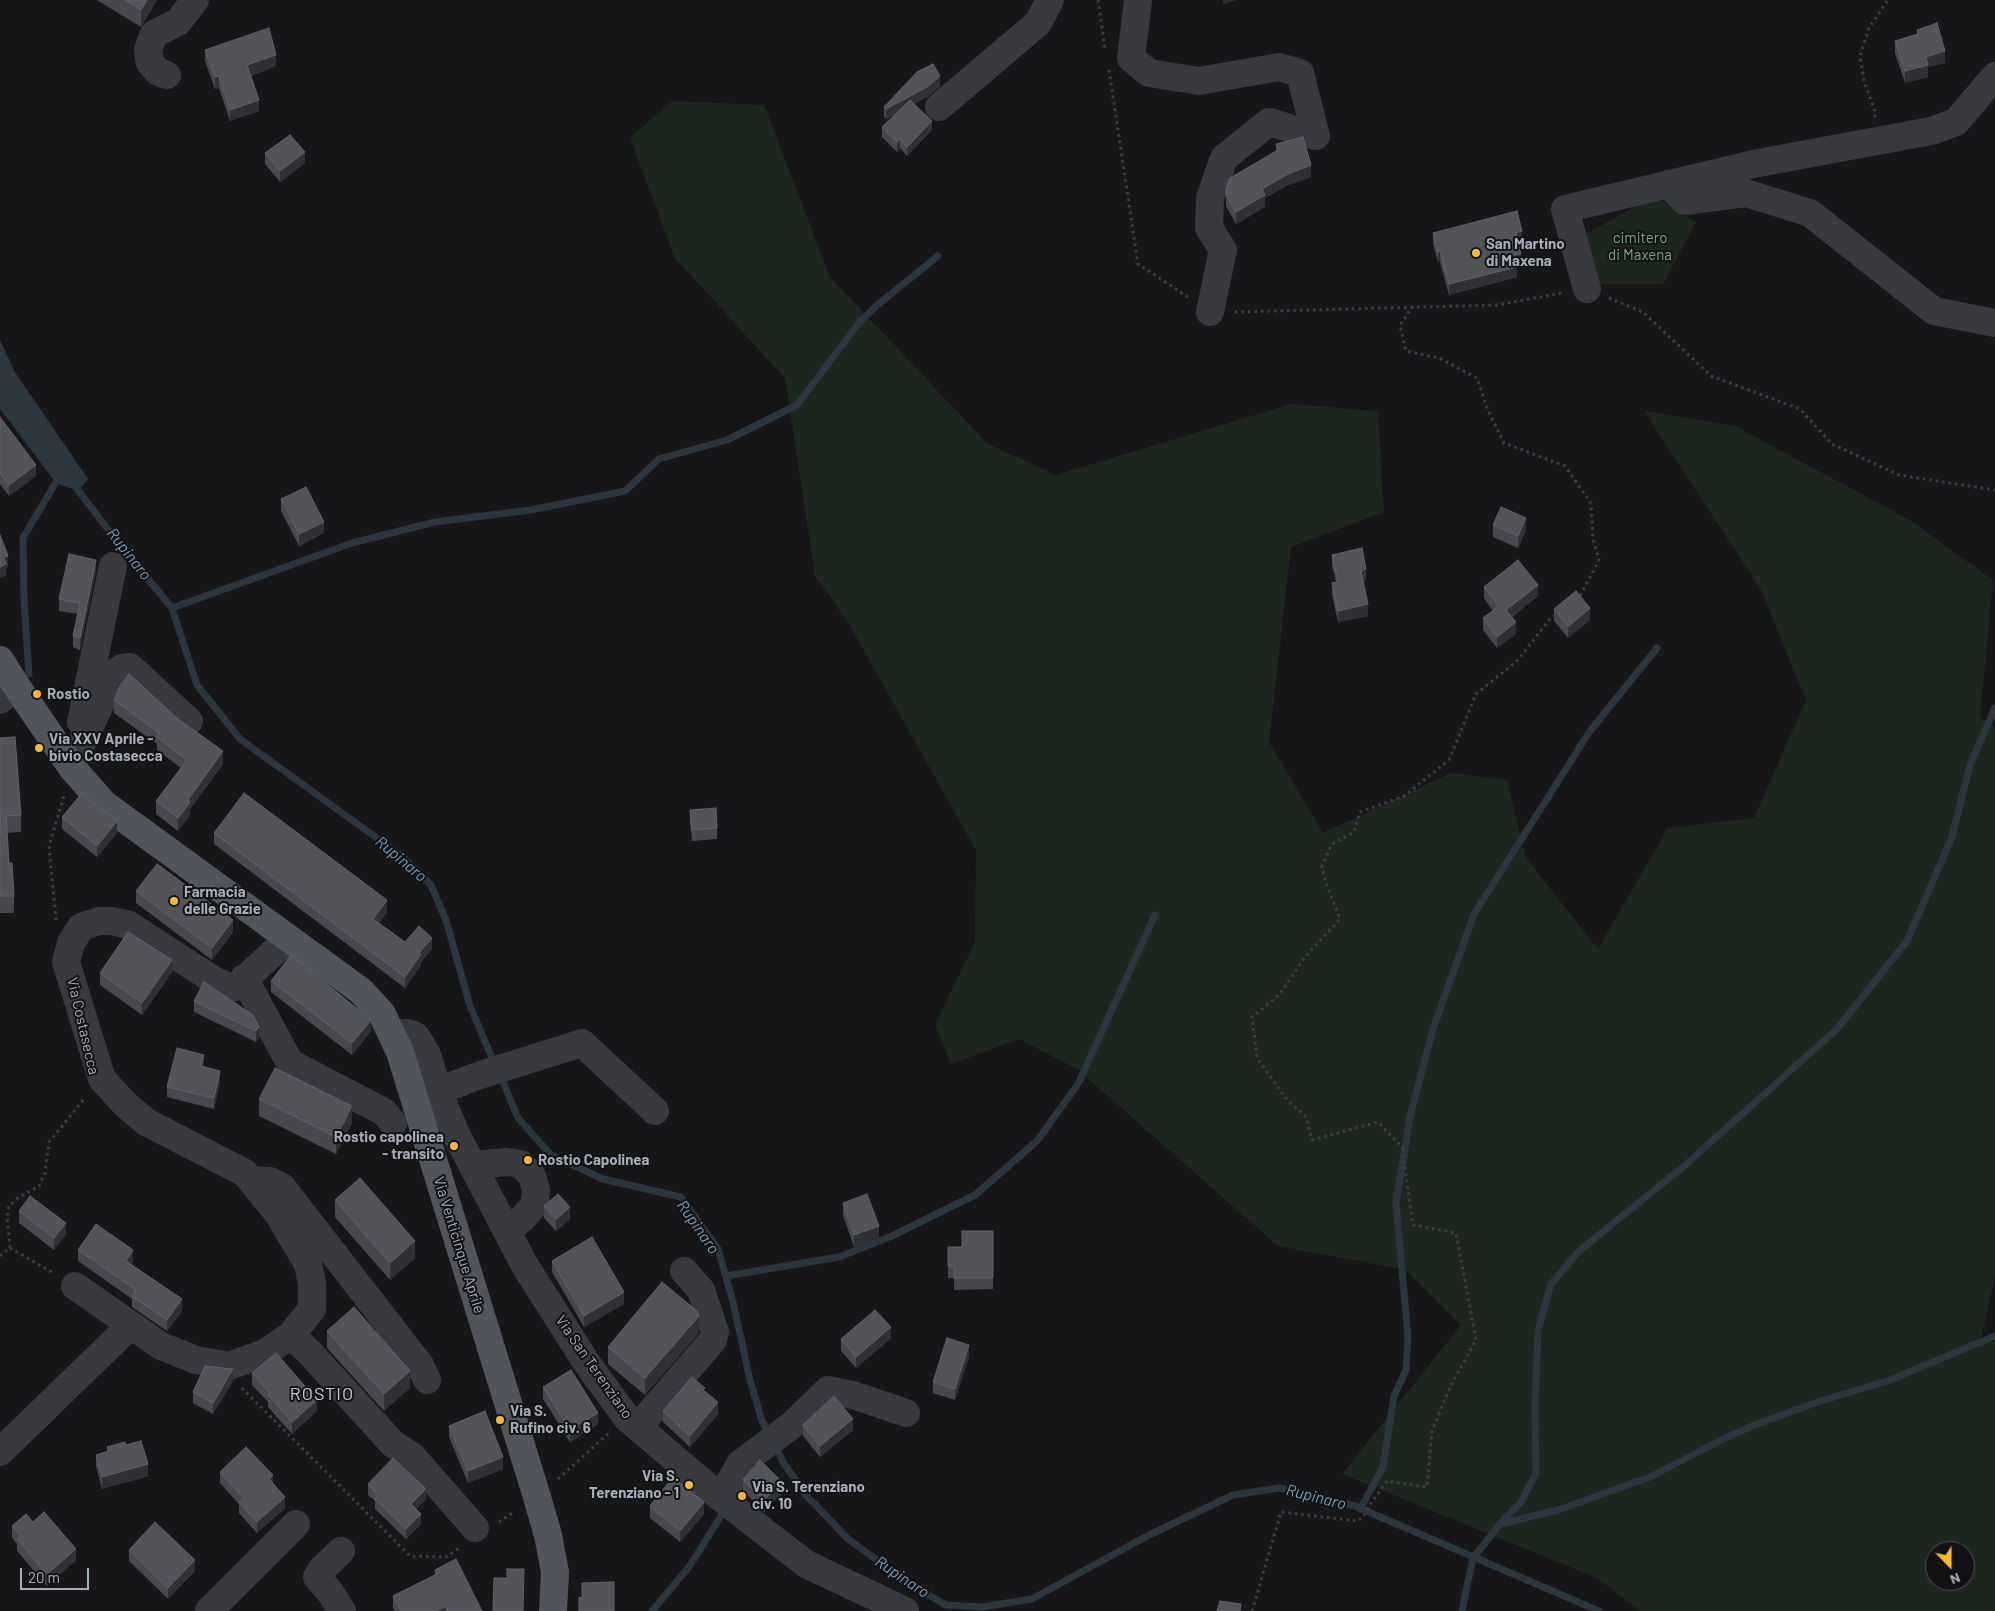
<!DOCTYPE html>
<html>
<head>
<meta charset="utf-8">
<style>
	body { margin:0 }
	#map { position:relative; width:1995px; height:1611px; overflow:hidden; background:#171719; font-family:Barlow,sans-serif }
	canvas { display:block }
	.north { position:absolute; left:1925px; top:1541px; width:50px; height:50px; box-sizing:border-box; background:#121214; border:1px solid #4e5056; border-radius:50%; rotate:158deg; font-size:14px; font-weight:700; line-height:20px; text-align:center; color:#a8adba }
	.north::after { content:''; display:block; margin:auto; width:18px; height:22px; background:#ffb829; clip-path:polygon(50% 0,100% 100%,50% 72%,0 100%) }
	.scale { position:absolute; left:20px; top:1568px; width:69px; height:22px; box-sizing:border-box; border:2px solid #a8adba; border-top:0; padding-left:6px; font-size:15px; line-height:18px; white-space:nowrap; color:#a8adba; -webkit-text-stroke:4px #121214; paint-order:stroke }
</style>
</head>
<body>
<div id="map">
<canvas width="1995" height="1611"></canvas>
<div class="north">N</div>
<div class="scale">20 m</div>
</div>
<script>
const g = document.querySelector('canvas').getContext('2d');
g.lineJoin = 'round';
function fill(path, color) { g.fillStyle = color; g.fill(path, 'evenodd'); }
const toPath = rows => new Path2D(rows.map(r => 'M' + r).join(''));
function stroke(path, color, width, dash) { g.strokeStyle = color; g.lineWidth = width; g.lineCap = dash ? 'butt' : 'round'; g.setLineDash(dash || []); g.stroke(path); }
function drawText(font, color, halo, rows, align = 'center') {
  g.font = font + ' Barlow,sans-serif'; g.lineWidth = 4; g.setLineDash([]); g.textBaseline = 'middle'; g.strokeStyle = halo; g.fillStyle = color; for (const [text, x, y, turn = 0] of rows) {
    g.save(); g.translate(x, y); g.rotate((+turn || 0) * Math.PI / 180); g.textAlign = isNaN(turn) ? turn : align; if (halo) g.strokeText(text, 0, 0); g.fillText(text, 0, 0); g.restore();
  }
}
fill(toPath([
	[672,101,764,105,830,277,988,444,1056,475,1291,404,1378,411,1384,512,1291,547,1269,742,1323,833,1451,773,1507,780,1526,858,1598,949,1668,828,1754,818,1806,700,1761,590,1644,411,1735,426,1908,519,1993,580,1980,717,1995,728,1995,1275,1981,1340,1995,1342,1995,1611,1641,1611,1597,1578,1342,1474,1461,1325,1406,1270,1278,1246,1077,1069,1019,1039,951,1064,935,1025,975,942,976,850,849,624,815,575,785,378,675,258,630,138],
	[1935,1551,1965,1551,1965,1581,1935,1581],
	[1654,196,1696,222,1663,284,1589,284,1577,239]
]), '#1e271f');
fill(toPath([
	[0,340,15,372,88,479,78,491,56,483,0,409]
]), '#2b363e');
stroke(toPath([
	[74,485,122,548,172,608,197,685,240,739,403,857,431,885,446,920,470,1006,495,1065],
	[172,608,352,543,435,522,531,510,625,491,659,459,727,440,797,405,858,324,876,306,938,256],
	[29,674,24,601,23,538,59,477],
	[500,1074,518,1118,551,1155,603,1179,681,1197,718,1249,733,1302,750,1380,762,1421,770,1436],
	[726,1276,839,1257,892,1236,975,1195,1037,1141,1078,1084,1155,915],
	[775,1445,783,1462,806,1495,848,1539,913,1586,946,1605,982,1607,1032,1599,1147,1536,1233,1495,1279,1488,1355,1506,1599,1611],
	[1360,1509,1383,1467,1394,1396,1406,1370,1408,1337,1396,1203,1410,1117,1433,1029,1474,914,1590,731,1657,648],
	[1501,1524,1558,1510,1650,1477,1723,1439,1752,1426,1818,1402,1890,1380,1995,1336],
	[652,1611,689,1567,726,1508],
	[1462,1611,1473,1558,1500,1524,1521,1502,1536,1473,1535,1407,1538,1330,1551,1284,1579,1251,1683,1167,1837,1029,1907,941,1952,837,1970,765,1995,708]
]), '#2b363e', 7);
stroke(toPath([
	[1098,0,1105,49],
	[1109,70,1138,264,1188,297],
	[1874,117,1876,114,1864,81,1860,56,1869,28,1888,0],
	[1609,298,1643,312,1711,376,1800,409,1832,444,1899,475,1995,490],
	[1413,306,1400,325,1406,351,1439,358,1477,378,1487,408,1504,443,1565,466,1591,503,1593,539,1599,560,1580,596,1576,599],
	[1235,312,1497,305,1562,293],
	[56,920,49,846,64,796],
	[10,1248,55,1274],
	[0,1256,10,1248,7,1216,9,1206,19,1197,39,1186,45,1173,49,1142,85,1098],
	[242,1388,410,1556,446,1557,461,1547],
	[558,1479,609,1433],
	[499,1522,515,1511],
	[1252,1611,1281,1512,1357,1521,1363,1517,1369,1506,1387,1481,1427,1487,1432,1431,1450,1387,1476,1340,1456,1233,1413,1225,1402,1147,1378,1122,1312,1140,1306,1117,1287,1100,1257,1058,1252,1017,1279,995,1305,957,1340,919,1326,883,1322,866,1332,844,1354,832,1360,812,1404,796,1449,760,1476,694,1518,660,1550,619,1558,613]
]), '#3d3f45', 3, [2.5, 4]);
stroke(toPath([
	[1138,0,1131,58,1149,73,1199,81,1279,67,1300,73,1316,136,1269,122,1224,158,1210,198,1209,228,1223,250,1210,312],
	[167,75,158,72,150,63,148,50,154,34,178,22,195,0],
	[939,107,1038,23,1050,0],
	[1668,184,1685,201,1746,193,1810,213,1934,311,1995,323],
	[1587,289,1565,209,1753,164,1931,131,1956,122,1995,76],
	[0,700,17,687],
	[81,722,113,566],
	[71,766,115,673,122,668,130,667,189,721],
	[244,978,290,1063,384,1112,393,1123],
	[393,1033,408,1033,416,1036,427,1055,438,1091,456,1134,524,1264,586,1362,627,1418,721,1498,806,1564,905,1611],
	[438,1091,480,1075,582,1043,655,1111],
	[473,1165,507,1162,521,1164,532,1176,536,1190,535,1204,523,1218,507,1230],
	[251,1180,270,1181,282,1187,420,1365,427,1380],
	[75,1286,161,1346,196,1360,229,1366,265,1353,291,1335,312,1309,312,1284,308,1264,279,1215,245,1173,146,1122,125,1104,102,1079,66,962,71,943,81,927,99,921,112,921,129,925,215,981,227,986,236,987,288,939],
	[291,1335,310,1353,393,1444,412,1456,475,1528],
	[638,1427,713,1340,715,1332,701,1290,684,1271],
	[0,1452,131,1325],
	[721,1498,740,1464,792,1425,828,1390,853,1395,906,1413],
	[341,1551,322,1569,317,1577,330,1592,342,1611],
	[209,1611,296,1524]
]), '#393a40', 28);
stroke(toPath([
	[0,660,17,687,73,769,104,804,361,991,382,1014,400,1052,537,1497,548,1535,555,1572,553,1611]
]), '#53555d', 28);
fill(toPath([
	[97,0,157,0,141,27],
	[1917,30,1945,63,1928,67,1928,77,1905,83,1895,53,1895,41,1917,34],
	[205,50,276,66,251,76,259,111,230,121,219,88,215,89,205,61],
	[940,86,927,97,914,104,932,130,907,156,900,148,897,152,882,137,882,127,898,113,886,119,884,116,884,107],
	[1276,144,1311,177,1288,185,1265,198,1265,207,1236,224,1226,206,1226,189,1276,151],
	[265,153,305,163,280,182,265,164],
	[1433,233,1522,242,1518,243,1521,265,1517,266,1517,277,1449,295,1440,262,1438,262,1433,244],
	[0,417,36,476,9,496,0,484],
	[281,499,324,533,299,546,281,511],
	[1493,525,1526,530,1518,548,1493,537],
	[1332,555,1366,581,1363,581,1368,616,1338,622,1332,595,1332,583,1336,582,1332,566],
	[96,571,80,650,73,647,73,636,78,614,59,611,59,599],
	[1484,587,1538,596,1512,617,1516,634,1497,648,1483,630,1483,618,1493,611,1484,598],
	[1554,609,1590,620,1568,638,1554,621],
	[114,700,223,764,190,809,190,815,178,831,156,814,156,801,181,768,157,750,157,744,114,713],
	[0,738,21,815,21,832,7,833,9,863,14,896,14,913,0,913],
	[95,805,117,833,97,857,62,829,62,817],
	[690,810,717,828,717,839,692,841,690,822],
	[214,833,387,912,379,923,405,942,432,949,421,962,421,965,405,988,214,844],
	[136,891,233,932,212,960,136,903],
	[172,972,142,1015,100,985,100,973],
	[271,981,371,1031,352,1055,271,992],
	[194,1001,253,1015,259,1038,256,1042,194,1012],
	[204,1065,203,1067,220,1082,214,1109,167,1097,167,1087],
	[259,1099,352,1123,336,1154,259,1116],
	[335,1200,415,1258,390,1280,335,1217],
	[843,1203,879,1237,854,1247,843,1215],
	[544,1206,570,1219,556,1231,544,1218],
	[19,1211,66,1234,54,1250,19,1223],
	[993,1231,993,1289,954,1290,954,1278,948,1278,948,1247,962,1247],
	[78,1250,133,1262,131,1265,182,1311,167,1331,132,1307,132,1299,78,1261],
	[552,1261,624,1304,584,1327,552,1272],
	[327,1331,410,1388,384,1411,327,1348],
	[699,1333,645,1395,608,1364,608,1347],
	[891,1338,856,1368,841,1351,841,1339],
	[969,1356,955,1400,933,1393,933,1382],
	[252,1373,317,1411,292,1434,268,1407,268,1402,252,1385],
	[233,1381,213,1414,193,1403,193,1392],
	[543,1387,598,1424,570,1442,543,1399],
	[705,1391,718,1414,690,1447,663,1422,663,1411],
	[803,1425,853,1430,820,1457,803,1436],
	[449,1426,503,1469,468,1483,449,1437],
	[126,1445,148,1476,102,1489,96,1466,96,1455,107,1452,107,1447],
	[220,1472,273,1484,285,1508,257,1533,239,1513,239,1504,220,1483],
	[743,1480,782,1493,764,1512,743,1491],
	[368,1484,426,1499,416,1509,421,1524,406,1539,375,1509,375,1501,368,1495],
	[650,1506,704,1514,680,1542,650,1518],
	[33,1522,76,1560,47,1586,17,1551,17,1544,12,1538,12,1526],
	[129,1550,195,1571,168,1599,129,1561],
	[435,1570,482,1611,395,1611,393,1608,393,1596,435,1575]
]), '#48494e');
fill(toPath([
	[147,0,157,0,141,27,141,10],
	[1223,0,1237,0,1223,4],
	[1945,51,1945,63,1928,67,1928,77,1905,83,1905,71,1926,57],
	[276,55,276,66,247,77,247,65],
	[219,76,219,88,215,89,215,77],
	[940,76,940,86,927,97,886,119,886,109],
	[259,100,259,111,230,121,230,110],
	[932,121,932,130,907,156,907,147],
	[900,139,900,148,897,152,897,142],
	[305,152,305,163,280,182,280,171],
	[1311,165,1311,177,1288,185,1265,198,1265,207,1236,224,1236,212,1262,189,1288,174],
	[1522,231,1522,242,1516,244,1516,233],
	[1440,251,1440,262,1438,262,1438,252],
	[1521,254,1521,265,1514,266,1514,255],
	[1517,267,1517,277,1449,295,1449,284],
	[36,465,36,476,9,496,9,485],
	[1526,518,1526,530,1518,548,1518,536],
	[324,522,324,533,299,546,299,534],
	[8,556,8,567,6,568,6,576,0,578,0,567,4,557],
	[96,560,96,571,80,650,80,638],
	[1366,569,1366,581,1361,582,1361,571],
	[1538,585,1538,596,1506,621,1506,610],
	[1368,604,1368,616,1338,622,1338,611],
	[1590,608,1590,620,1568,638,1568,627],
	[1516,622,1516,634,1497,648,1497,637],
	[223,751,223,764,190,809,190,815,178,831,178,818,188,800],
	[117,821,117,833,97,857,97,846],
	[387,900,387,912,373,930,373,919],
	[233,920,233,932,212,960,212,948],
	[432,938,432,949,421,962,421,965,405,988,405,977,419,953],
	[172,960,172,972,142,1015,142,1003],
	[371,1020,371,1031,352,1055,352,1043],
	[259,1027,259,1038,256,1042,256,1031],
	[204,1055,204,1065,201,1077,201,1066],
	[220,1071,220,1082,214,1109,214,1098],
	[352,1106,352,1123,336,1154,336,1137],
	[570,1207,570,1219,556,1231,556,1219],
	[66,1223,66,1234,54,1250,54,1238],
	[879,1226,879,1237,854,1247,854,1235],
	[415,1241,415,1258,390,1280,390,1263],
	[133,1250,133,1262,126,1273,126,1261],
	[624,1292,624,1304,584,1327,584,1316],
	[182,1299,182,1311,167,1331,167,1320],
	[699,1316,699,1333,645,1395,645,1378],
	[891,1327,891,1338,856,1368,856,1357],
	[969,1345,969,1356,955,1400,955,1389],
	[233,1369,233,1381,213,1414,213,1403],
	[410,1371,410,1388,384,1411,384,1394],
	[317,1400,317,1411,292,1434,292,1422],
	[718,1402,718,1414,690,1447,690,1436],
	[598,1413,598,1424,570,1442,570,1430],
	[853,1419,853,1430,820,1457,820,1446],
	[503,1457,503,1469,468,1483,468,1471],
	[148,1464,148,1476,102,1489,102,1477],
	[273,1475,273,1487,269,1479],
	[782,1482,782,1493,764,1512,764,1500],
	[426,1489,426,1499,411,1514,411,1504],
	[285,1497,285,1508,257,1533,257,1522],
	[704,1502,704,1514,680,1542,680,1531],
	[421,1514,421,1524,406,1539,406,1529],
	[76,1549,76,1560,47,1586,47,1574],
	[195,1560,195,1571,168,1599,168,1588],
	[446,1606,446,1611,436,1611]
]), '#303134');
const building = toPath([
	[125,0,147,0,141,10,125,0],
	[1937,23,1945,51,1926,57,1928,65,1905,71,1895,41,1918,34,1917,30,1937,23],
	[269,28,276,55,247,65,259,100,230,110,219,76,215,77,205,50,269,28],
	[933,64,940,76,927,87,886,109,884,107,917,72,933,64],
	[910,100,932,121,907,147,900,139,897,142,882,127,910,100],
	[290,135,305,152,280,171,265,153,290,135],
	[1303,137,1311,165,1288,174,1262,189,1265,195,1236,212,1226,195,1226,189,1230,178,1278,150,1276,144,1303,137],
	[1517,211,1522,231,1516,233,1521,254,1514,255,1517,267,1449,284,1440,251,1438,252,1433,233,1517,211],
	[0,417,36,465,9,485,0,473,0,417],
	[306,487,324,522,299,534,281,499,306,487],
	[1501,507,1526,518,1518,536,1493,525,1501,507],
	[0,535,8,556,4,557,6,564,0,567,0,535],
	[1362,548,1366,569,1361,571,1368,604,1338,611,1332,583,1338,582,1332,555,1362,548],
	[69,554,96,560,80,638,73,636,80,603,59,599,69,554],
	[1518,560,1538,585,1506,610,1516,622,1497,637,1483,618,1499,606,1484,587,1518,560],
	[1576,591,1590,608,1568,627,1554,609,1576,591],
	[129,674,178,719,223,751,188,800,190,802,178,818,156,801,187,760,157,737,159,733,114,700,120,686,129,674],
	[15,737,21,815,6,816,9,863,12,863,14,896,0,896,0,738,15,737],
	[82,793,95,805,117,821,97,846,62,817,82,793],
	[244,793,387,900,373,919,405,942,419,926,432,938,419,953,421,954,405,977,214,833,244,793],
	[716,808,717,828,692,830,690,810,716,808],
	[157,864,233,920,212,948,136,891,157,864],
	[128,932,172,960,142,1003,100,973,128,932],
	[291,955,371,1020,352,1043,271,981,291,955],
	[204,982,253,1015,259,1027,256,1031,194,1001,204,982],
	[177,1048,204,1055,201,1066,220,1071,214,1098,167,1087,177,1048],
	[275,1068,352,1106,336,1137,259,1099,275,1068],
	[360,1178,415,1241,390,1263,335,1200,360,1178],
	[558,1194,570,1207,556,1219,544,1206,558,1194],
	[867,1194,879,1226,854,1235,843,1203,867,1194],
	[30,1196,66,1223,54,1238,19,1211,30,1196],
	[96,1224,133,1250,126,1261,182,1299,167,1320,132,1296,136,1290,78,1250,96,1224],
	[962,1231,993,1231,993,1278,954,1278,954,1266,948,1266,948,1247,962,1247,962,1231],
	[592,1237,624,1292,584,1316,552,1261,592,1237],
	[662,1282,697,1311,699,1316,645,1378,608,1347,662,1282],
	[354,1307,410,1371,384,1394,327,1331,354,1307],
	[875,1310,891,1327,856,1357,841,1339,875,1310],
	[947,1338,969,1345,955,1389,933,1382,947,1338],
	[276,1353,317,1400,292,1422,268,1395,270,1393,252,1373,276,1353],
	[205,1366,233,1369,213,1403,193,1392,205,1366],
	[571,1370,598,1413,570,1430,543,1387,571,1370],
	[692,1377,705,1388,703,1390,718,1402,690,1436,663,1411,692,1377],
	[834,1396,853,1419,820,1446,803,1425,834,1396],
	[485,1411,503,1457,468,1471,449,1426,485,1411],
	[141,1441,148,1464,102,1477,96,1455,109,1451,107,1447,125,1442,126,1445,141,1441],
	[246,1447,273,1475,269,1479,285,1497,257,1522,239,1502,244,1498,220,1472,246,1447],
	[393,1458,426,1489,411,1504,421,1514,406,1529,375,1499,378,1495,368,1484,393,1458],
	[760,1460,782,1482,764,1500,743,1480,760,1460],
	[673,1477,704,1502,680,1531,650,1506,673,1477],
	[44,1512,76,1549,47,1574,17,1539,21,1536,12,1526,26,1514,33,1522,44,1512],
	[155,1522,195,1560,168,1588,129,1550,155,1522],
	[456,1559,482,1611,448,1611,446,1606,436,1611,401,1611,393,1596,437,1574,435,1570,456,1559],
	[507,1569,524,1569,523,1611,493,1611,494,1578,507,1578,507,1569],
	[614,1582,614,1611,579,1611,579,1597,582,1598,582,1583,614,1582],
	[1220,1601,1241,1604,1240,1611,1217,1611,1220,1601]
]);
fill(building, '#53545a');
stroke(building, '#606269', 1);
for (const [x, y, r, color] of [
	[1476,253,5,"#ffb829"],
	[37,694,5,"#ffb829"],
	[39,748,5,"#ffb829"],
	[174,901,5,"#ffb829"],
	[454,1146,5,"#ffb829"],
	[528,1160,5,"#ffb829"],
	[500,1420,5,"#ffb829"],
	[689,1485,5,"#ffb829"],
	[742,1496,5,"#ffb829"]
]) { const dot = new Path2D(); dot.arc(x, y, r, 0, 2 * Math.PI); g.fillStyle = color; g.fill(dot); stroke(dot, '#121214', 2); }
drawText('15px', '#7da680', '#121214', [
	["cimitero",1640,238],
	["di Maxena",1640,255]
]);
drawText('bold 15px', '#a8adba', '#121214', [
	["San Martino",1486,244],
	["di Maxena",1486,261],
	["Rostio",47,694],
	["Via XXV Aprile -",49,739],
	["bivio Costasecca",49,756],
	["Farmacia",184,892],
	["delle Grazie",184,909],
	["Rostio capolinea",444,1137,"right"],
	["- transito",444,1154,"right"],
	["Rostio Capolinea",538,1160],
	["Via S.",510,1411],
	["Rufino civ. 6",510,1428],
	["Via S.",679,1476,"right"],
	["Terenziano - 1",679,1493,"right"],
	["Via S. Terenziano",752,1487],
	["civ. 10",752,1504]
], 'left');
drawText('15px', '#a8adba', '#121214', [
	["Via Costasecca",83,1026,77],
	["Via Venticinque Aprile",459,1245,73],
	["Via San Terenziano",594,1367,55]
]);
drawText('italic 16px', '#7c9bb7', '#121214', [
	["Rupinaro",129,554,52],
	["Rupinaro",401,859,40],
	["Rupinaro",698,1227,55],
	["Rupinaro",1316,1497,14],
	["Rupinaro",902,1577,34]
]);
g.letterSpacing = '1px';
drawText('18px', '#c9ccd5', '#121214', [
	["ROSTIO",322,1394]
]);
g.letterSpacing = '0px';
</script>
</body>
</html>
